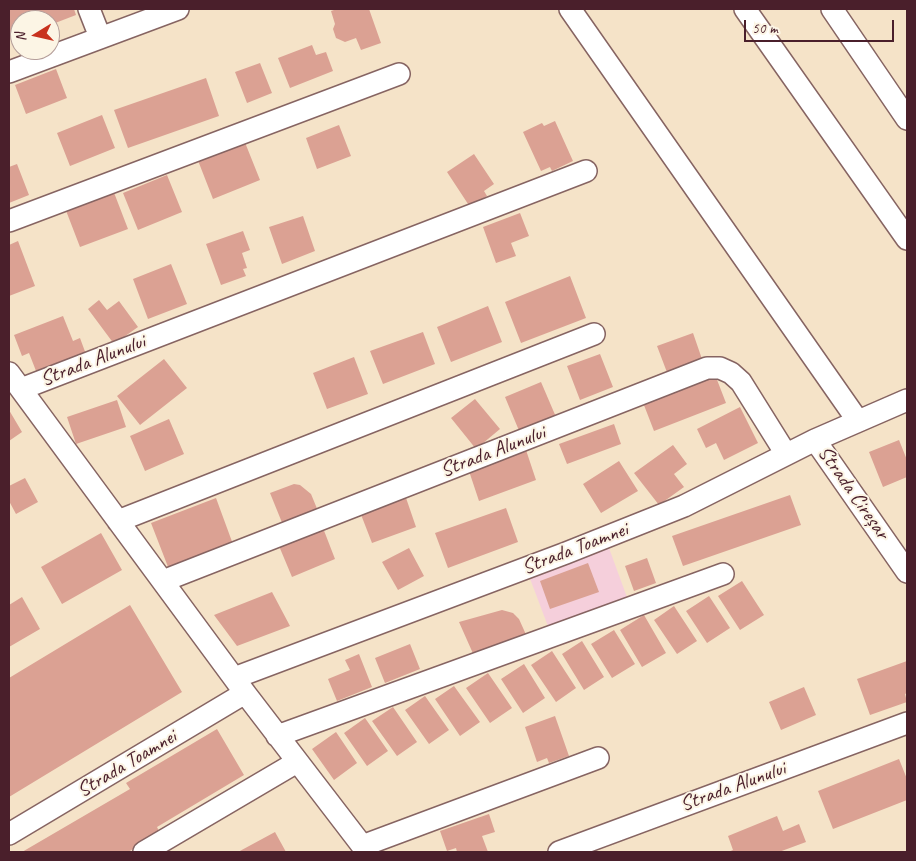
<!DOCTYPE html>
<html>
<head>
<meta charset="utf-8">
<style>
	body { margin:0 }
	#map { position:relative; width:916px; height:861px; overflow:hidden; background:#f5e3c8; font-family:Caveat,sans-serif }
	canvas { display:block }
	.frame { position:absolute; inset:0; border:10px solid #4a1f2b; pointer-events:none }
	.north { position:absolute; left:10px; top:10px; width:50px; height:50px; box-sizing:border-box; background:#fcf5e5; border:1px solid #b59f9b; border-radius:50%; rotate:261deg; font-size:14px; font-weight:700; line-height:20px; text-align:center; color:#4a1f2b }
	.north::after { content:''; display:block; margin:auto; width:18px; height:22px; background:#c8321e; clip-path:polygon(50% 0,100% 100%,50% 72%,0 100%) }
	.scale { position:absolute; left:744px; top:20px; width:150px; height:22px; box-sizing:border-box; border:2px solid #4a1f2b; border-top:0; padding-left:6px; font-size:15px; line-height:18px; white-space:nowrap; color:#4a1f2b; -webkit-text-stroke:4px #fcf5e5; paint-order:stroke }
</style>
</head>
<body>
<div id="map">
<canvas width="916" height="861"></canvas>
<div class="frame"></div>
<div class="north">N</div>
<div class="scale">50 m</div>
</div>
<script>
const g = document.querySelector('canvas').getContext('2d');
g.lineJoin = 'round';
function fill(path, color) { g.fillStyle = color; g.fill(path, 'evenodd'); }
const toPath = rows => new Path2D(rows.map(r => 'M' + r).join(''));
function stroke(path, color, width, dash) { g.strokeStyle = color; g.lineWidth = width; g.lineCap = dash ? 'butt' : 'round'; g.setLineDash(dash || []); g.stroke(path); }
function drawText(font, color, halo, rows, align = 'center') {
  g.font = font + ' Caveat,sans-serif'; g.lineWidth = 4; g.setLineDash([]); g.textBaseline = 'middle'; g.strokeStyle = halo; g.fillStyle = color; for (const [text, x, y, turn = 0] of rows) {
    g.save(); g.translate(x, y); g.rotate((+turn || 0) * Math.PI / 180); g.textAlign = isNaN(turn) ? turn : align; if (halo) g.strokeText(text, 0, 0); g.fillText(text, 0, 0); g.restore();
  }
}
fill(toPath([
	[609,548,628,600,549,629,529,576]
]), '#f5cfdb');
fill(toPath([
	[9,9,74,9,76,15,50,25,50,20,20,20,20,36,9,40],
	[337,9,369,9,381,43,361,50,356,38,345,42,336,38,333,29,335,24,331,11],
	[312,45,316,55,326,52,333,71,290,88,278,58],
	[260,63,272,93,247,103,235,72],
	[56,69,67,98,26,114,15,85],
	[206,78,219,116,128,148,114,110],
	[102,115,115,148,70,166,57,133],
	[555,121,573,161,552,171,550,167,541,171,523,132,542,123,544,126],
	[339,125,351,156,317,169,306,138],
	[244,140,260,180,213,199,197,158],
	[474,154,494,184,484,191,487,196,470,207,447,172],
	[17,164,29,195,9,203,9,167],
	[167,175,182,212,138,230,123,193],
	[113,190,128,229,80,247,65,208],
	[520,213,529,236,511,243,516,256,496,263,483,227],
	[303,216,315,251,282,264,269,227],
	[243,231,250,250,242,253,247,268,243,269,246,276,221,285,206,244],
	[18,241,35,286,9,296,9,245],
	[171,264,187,304,148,319,133,279],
	[570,276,586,318,521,343,505,302],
	[99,300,107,310,119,301,138,327,114,344,88,309],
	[488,306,502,342,451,362,437,327],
	[63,316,73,341,80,338,87,357,38,376,29,353,22,356,14,335],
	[423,332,435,364,383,384,370,351],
	[693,333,703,362,668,375,657,346],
	[600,354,613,387,580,400,567,366],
	[354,357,368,394,327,409,313,373],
	[164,359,187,388,140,425,117,396],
	[714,372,726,403,654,431,642,400],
	[541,382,556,417,520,433,505,397],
	[475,399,500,429,476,449,451,418],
	[117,400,126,427,76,444,67,417],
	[740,407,758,443,724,460,716,443,706,448,697,429],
	[9,410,22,432,9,441],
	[169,419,184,454,145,471,130,436],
	[614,424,621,444,567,464,559,444],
	[899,440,907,460,907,477,883,487,869,452],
	[673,445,687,464,674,474,684,487,659,505,634,473],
	[526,450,536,480,479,501,469,471],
	[619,461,638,491,601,513,583,484],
	[25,478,38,502,16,514,9,501,9,486],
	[294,484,300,485,311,494,318,511,283,525,270,493],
	[405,495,416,527,372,543,360,512],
	[790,495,801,525,683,566,672,536],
	[216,498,234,547,170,572,151,523],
	[506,508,518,542,448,568,435,533],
	[323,528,335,559,292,577,279,546],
	[101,533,122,570,62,604,41,567],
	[409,548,424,576,398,590,382,562],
	[647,558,656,583,634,591,625,566],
	[588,563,599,592,550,609,540,581],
	[742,581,764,615,740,630,718,596],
	[272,592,290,626,237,646,214,615],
	[709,596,730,628,707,643,686,611],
	[22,597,40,629,9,647,9,605],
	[130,605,182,692,9,797,9,678],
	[674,606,697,641,677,654,654,620],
	[502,610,513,613,519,619,528,639,475,658,459,622],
	[644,615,666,653,642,667,620,630],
	[614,630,635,664,612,678,591,644],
	[582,641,604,677,584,690,562,654],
	[410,644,420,669,385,683,375,658],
	[552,651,576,688,556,702,531,665],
	[359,654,372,687,337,701,328,679,350,670,345,660],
	[907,661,907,693,905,694,907,702,870,715,857,679],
	[524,664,545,698,523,713,501,679],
	[488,673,512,708,490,723,466,688],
	[454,686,480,722,460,736,435,699],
	[804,687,816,715,781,730,769,702],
	[425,696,449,730,429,744,405,710],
	[393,707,417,742,397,756,372,721],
	[555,716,569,756,549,763,547,758,537,762,525,727],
	[365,718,388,751,367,766,344,733],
	[217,729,244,775,157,827,160,833,128,852,22,852,130,789,126,783],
	[336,732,357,763,334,780,312,749],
	[899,759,907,779,907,800,833,829,818,791],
	[489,814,495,832,482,836,488,852,457,852,456,848,447,851,440,831],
	[777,816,783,831,799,824,806,842,779,852,728,852,733,850,728,836],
	[275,832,286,852,238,852]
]), '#dba193');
const minor = toPath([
	[89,9,100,37],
	[570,9,858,421],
	[745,9,907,239],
	[832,9,907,119],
	[9,72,178,9],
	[9,221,399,74],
	[9,373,245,693,367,852],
	[21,389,586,171],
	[815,440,907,572],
	[118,521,594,334],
	[163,581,707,368,720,368,731,373,741,382,786,454],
	[234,678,566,553,684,506,815,440,907,400],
	[277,736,723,574],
	[9,834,245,693],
	[362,846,598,758],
	[144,852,297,762],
	[559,852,907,723]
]);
stroke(minor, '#866462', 24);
stroke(minor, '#fff', 21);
drawText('21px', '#4a1f2b', '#fcf5e5', [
	["Strada Alunului",93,361,-21],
	["Strada Alunului",493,452,-21],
	["Strada Cireșar",853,493,55],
	["Strada Toamnei",575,549,-21],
	["Strada Toamnei",127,764,-31],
	["Strada Alunului",733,787,-20]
]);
</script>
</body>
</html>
